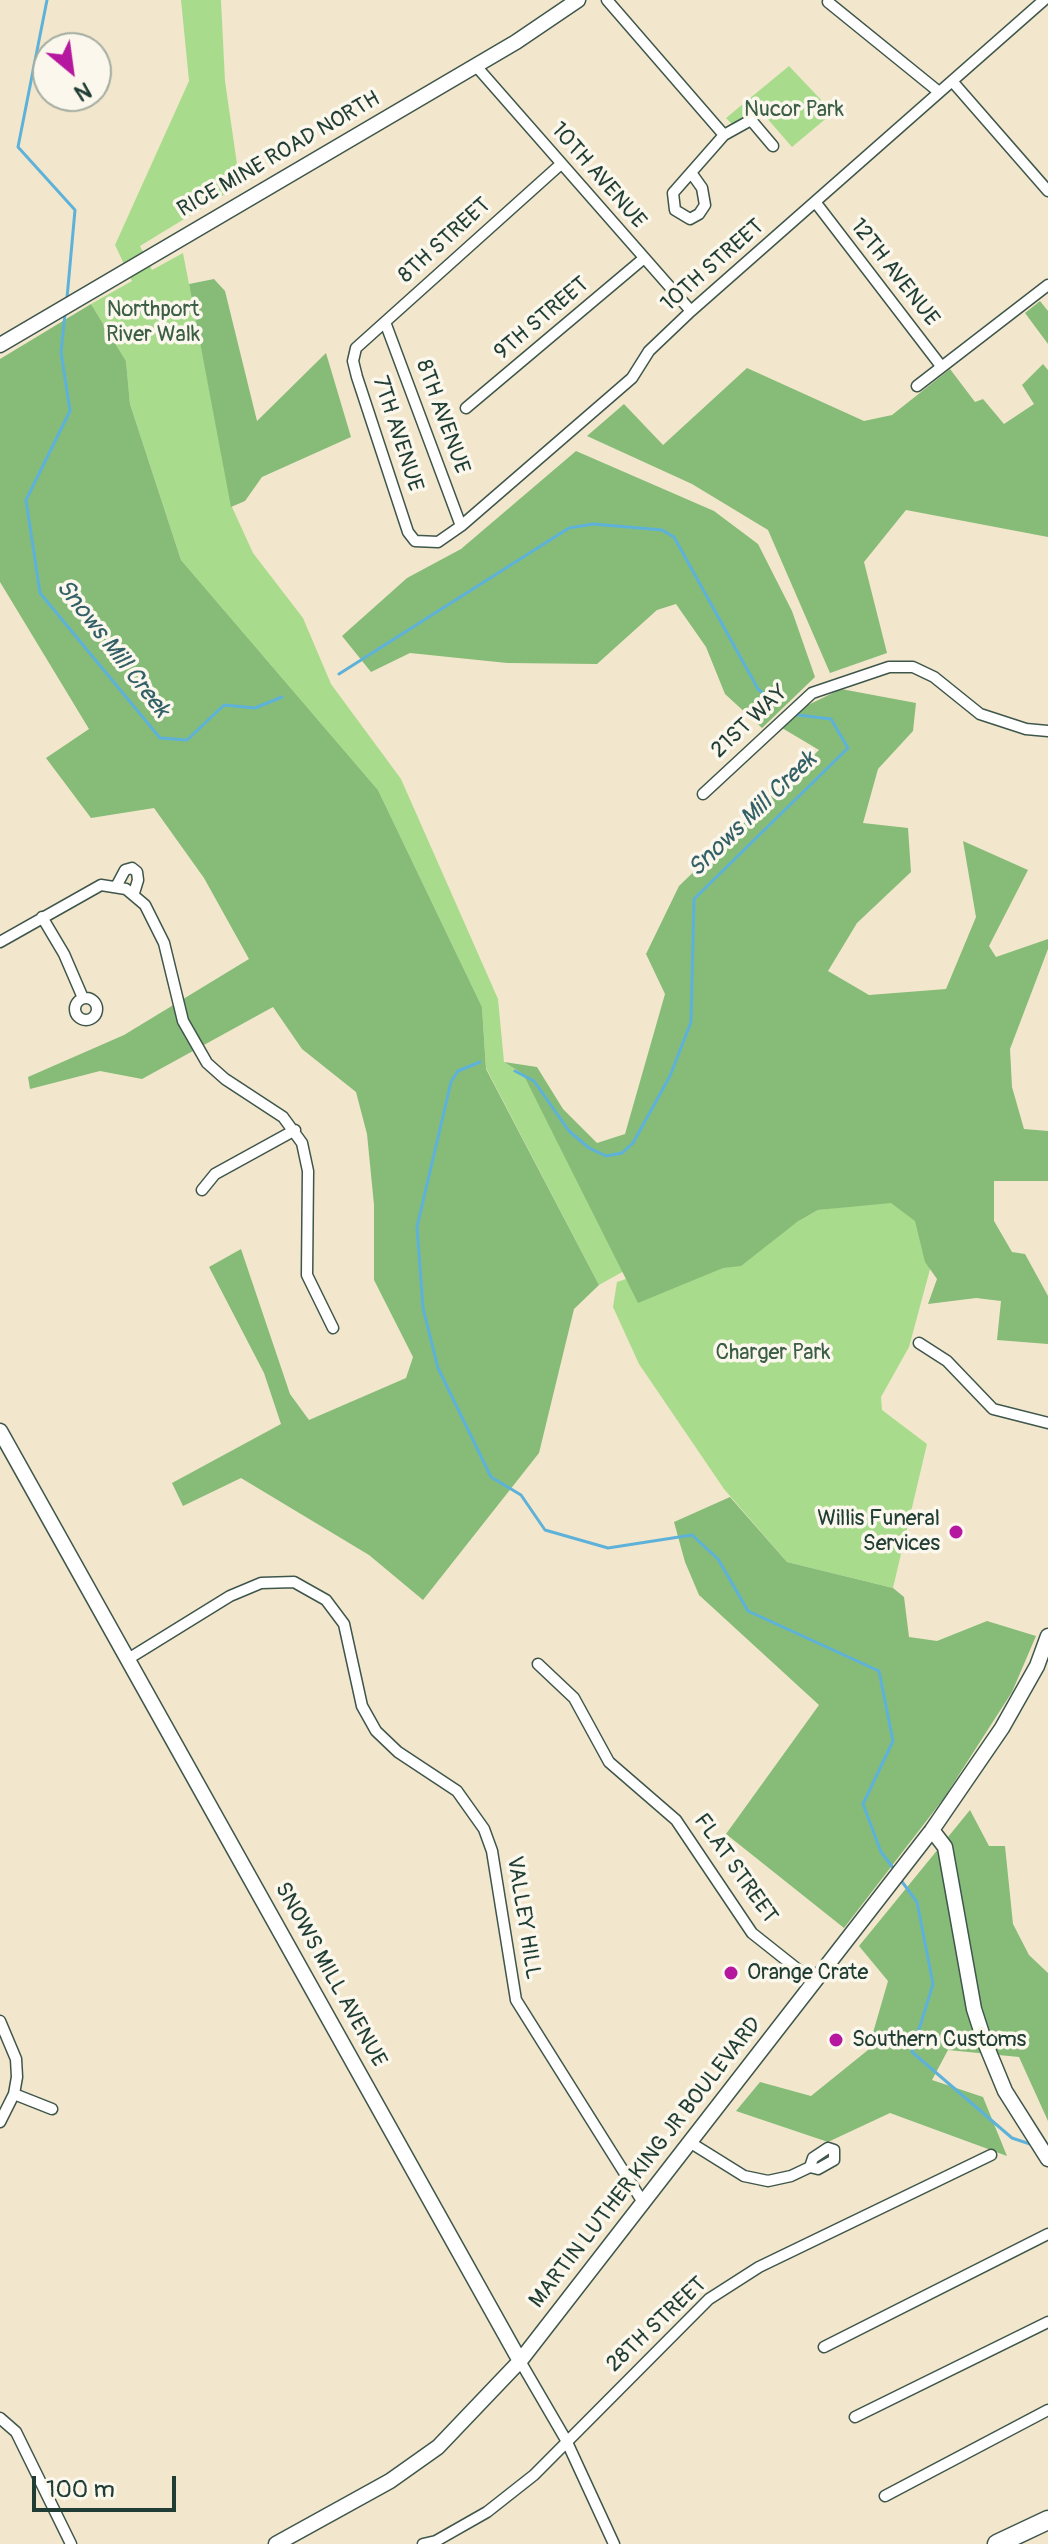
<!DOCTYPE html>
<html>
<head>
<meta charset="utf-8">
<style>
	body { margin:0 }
	#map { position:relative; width:1048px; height:2544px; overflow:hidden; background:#f2e7cc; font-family:Pangolin,sans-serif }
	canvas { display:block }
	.north { position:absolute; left:32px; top:32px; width:80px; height:80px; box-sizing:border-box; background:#fbf7ec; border:2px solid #a3ada2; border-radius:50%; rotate:151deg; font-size:22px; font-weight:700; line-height:32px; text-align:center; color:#1f3d34 }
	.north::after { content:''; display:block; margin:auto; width:28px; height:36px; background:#b5179e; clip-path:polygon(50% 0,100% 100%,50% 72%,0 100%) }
	.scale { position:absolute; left:32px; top:2476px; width:144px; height:36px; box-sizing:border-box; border:4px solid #1f3d34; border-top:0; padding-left:10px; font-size:24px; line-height:28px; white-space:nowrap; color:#1f3d34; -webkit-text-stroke:6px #fbf7ec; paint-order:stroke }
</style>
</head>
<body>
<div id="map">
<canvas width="1048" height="2544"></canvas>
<div class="north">N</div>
<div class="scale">100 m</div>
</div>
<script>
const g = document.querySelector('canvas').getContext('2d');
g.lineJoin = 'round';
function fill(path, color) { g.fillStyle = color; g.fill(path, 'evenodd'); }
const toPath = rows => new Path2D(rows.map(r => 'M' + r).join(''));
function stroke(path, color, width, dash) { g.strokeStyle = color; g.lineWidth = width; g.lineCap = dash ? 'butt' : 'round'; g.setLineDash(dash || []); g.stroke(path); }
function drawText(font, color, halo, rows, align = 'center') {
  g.font = font + ' Pangolin,sans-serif'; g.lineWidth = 7; g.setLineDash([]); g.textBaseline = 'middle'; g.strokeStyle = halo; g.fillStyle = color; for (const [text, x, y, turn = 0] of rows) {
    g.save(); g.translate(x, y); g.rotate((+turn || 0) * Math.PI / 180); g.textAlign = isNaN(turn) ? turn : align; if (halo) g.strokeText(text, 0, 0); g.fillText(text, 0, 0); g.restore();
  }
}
fill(toPath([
	[181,0,221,0,225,81,240,185,140,246,152,270,183,253,232,507,253,553,303,618,331,684,401,779,498,999,504,1062,523,1074,624,1271,599,1285,486,1068,482,1007,378,790,181,560,130,404,126,361,91,304,132,281,115,245,189,81],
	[789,66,825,104,829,116,792,147,759,109,732,124,726,118],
	[916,1198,932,1262,909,1347,881,1397,882,1410,927,1444,893,1588,787,1562,724,1489,639,1364,613,1307,617,1282,797,1222,818,1210]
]), '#a8dc8c');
fill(toPath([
	[214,279,225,291,257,421,326,353,351,437,262,477,245,501,231,507,189,284],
	[1040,301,1048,311,1048,344,1025,313],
	[91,304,126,361,130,404,181,560,378,790,482,1007,486,1069,599,1285,574,1309,539,1453,423,1600,369,1555,241,1478,183,1506,172,1483,281,1424,264,1373,209,1267,241,1249,290,1394,309,1420,406,1378,413,1357,374,1280,374,1205,367,1134,356,1092,302,1049,273,1007,142,1079,100,1071,30,1089,28,1077,124,1035,249,959,204,878,154,808,91,818,46,758,89,729,0,582,0,359],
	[1043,364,1048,370,1048,537,906,510,864,562,887,653,830,673,768,530,692,484,587,436,624,404,663,445,747,368,864,421,892,415,950,369,975,402,983,399,1004,424,1034,404,1022,385],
	[576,451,714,511,758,544,792,611,815,677,762,728,725,694,706,647,676,604,657,610,597,664,507,663,410,653,371,672,342,636,407,578,461,549],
	[841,689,916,703,913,731,878,769,863,823,908,828,911,872,857,923,828,971,869,995,946,989,976,917,963,841,1028,870,989,946,996,957,1048,939,1048,949,1010,1049,1012,1087,1024,1129,1048,1131,1048,1181,994,1181,994,1221,1012,1252,1025,1254,1048,1296,1048,1344,997,1340,1001,1301,976,1298,928,1304,937,1279,925,1262,915,1221,891,1203,818,1210,797,1222,741,1266,723,1268,638,1303,523,1074,504,1062,537,1067,563,1109,597,1143,625,1134,665,994,646,954,679,886,819,750,782,728,808,705],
	[730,1497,787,1562,893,1588,904,1597,909,1637,937,1641,987,1621,1036,1636,1012,1692,944,1798,844,1928,726,1834,819,1705,699,1595,685,1562,674,1522],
	[970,1810,989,1846,1005,1846,1013,1924,1029,1955,1048,1973,1048,2121,1019,2057,948,2050,932,2080,983,2097,1007,2156,890,2113,828,2142,736,2111,760,2082,811,2096,868,2050,888,1981,859,1946]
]), '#86bc78');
stroke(toPath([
	[47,0,18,147,75,210,67,298],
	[65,314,61,352,70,411,26,500,40,593,160,738,187,740,224,705,255,708,282,697],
	[339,674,569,528,593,524,662,530,674,537,758,689,774,703],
	[480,1062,458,1071,451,1082,417,1227,423,1308,438,1368,491,1477,521,1495,545,1530,608,1548,692,1535,718,1559,748,1611,879,1671,893,1741,863,1804,881,1852,894,1869],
	[515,1071,534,1081,569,1131,589,1148,606,1156,622,1153,633,1143,670,1076,691,1022,694,899,848,748,831,719,798,715],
	[900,1879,917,1902,933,1984,912,2052,1012,2138,1030,2144]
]), '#5eb2da', 3);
const street = toPath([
	[607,0,724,135,673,193,675,210,690,219,699,214,705,205,702,188,692,174],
	[828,2,939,92],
	[476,66,691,311],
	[952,81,1048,191],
	[724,135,751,120,773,146],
	[561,164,356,348,353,361,357,377,408,532,415,541,438,542,461,526,632,378,649,351,691,311,1044,0],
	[816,203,941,366],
	[385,322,461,526],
	[917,386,1048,285],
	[466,408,643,259],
	[703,794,812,693,889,667,913,667,934,677,980,714,1026,729,1048,731],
	[117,885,125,870,132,868,137,872,138,880,134,893],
	[42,917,64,954,83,998],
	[0,942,101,885,126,889,145,905,164,943,183,1021,207,1063,225,1079,283,1117,302,1143,308,1171,307,1275,333,1328],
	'75 1009a11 11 0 1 1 22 0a11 11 0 1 1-22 0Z',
	[202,1190,215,1174,295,1130],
	[919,1343,947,1361,993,1409,1048,1423],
	[128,1659,230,1596,261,1583,294,1582,326,1600,344,1624,362,1706,376,1731,398,1752,457,1791,484,1829,492,1851,516,2000,644,2204],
	[538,1664,574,1698,609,1762,676,1820,752,1933,815,1983],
	[0,2021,16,2059,17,2077,14,2094,0,2122],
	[14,2094,52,2109],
	[691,2143,744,2176,768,2181,791,2176,810,2167],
	[828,2148,834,2150,834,2160,818,2169,810,2167,813,2158,828,2148],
	[824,2347,1048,2234],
	[520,2361,566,2440,614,2544],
	[855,2417,1048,2322],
	[0,2418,16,2432,71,2544],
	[885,2496,1048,2410],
	[423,2544,436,2541,487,2512,534,2475,709,2299,759,2267,991,2155]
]);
const secondary = toPath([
	[0,345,516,42,578,0],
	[0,1431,520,2361],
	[932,1830,945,1847,974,2009,984,2040,1005,2091,1048,2159],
	[276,2544,390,2481,438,2447,520,2361,932,1830,1002,1728,1037,1666,1048,1636]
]);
const highway = toPath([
	[997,2544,1048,2520]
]);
stroke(street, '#3f564b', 13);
stroke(secondary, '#3f564b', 17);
stroke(highway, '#3f564b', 21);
stroke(street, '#fff', 10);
stroke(secondary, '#fff', 14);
stroke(highway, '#fff', 18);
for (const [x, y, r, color] of [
	[956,1532,8,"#b5179e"],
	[731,1973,8,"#b5179e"],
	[836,2040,8,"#b5179e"]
]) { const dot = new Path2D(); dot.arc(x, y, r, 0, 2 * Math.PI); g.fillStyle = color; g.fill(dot); stroke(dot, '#fbf7ec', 3); }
drawText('22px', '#3a5d46', '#fbf7ec', [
	["Nucor Park",794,110],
	["Northport",153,310],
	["River Walk",153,335],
	["Charger Park",773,1353]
]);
drawText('22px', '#1f3d34', '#fbf7ec', [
	["RICE MINE ROAD NORTH",279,155,-30],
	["10TH AVENUE",598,176,49],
	["8TH STREET",445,241,-42],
	["10TH STREET",713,266,-41],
	["12TH AVENUE",894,273,52],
	["9TH STREET",542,319,-40],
	["8TH AVENUE",442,417,70],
	["7TH AVENUE",397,434,72],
	["21ST WAY",750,722,-43],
	["FLAT STREET",735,1869,55],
	["VALLEY HILL",523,1918,81],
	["SNOWS MILL AVENUE",330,1975,61],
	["MARTIN LUTHER KING JR BOULEVARD",646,2163,-52],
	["28TH STREET",657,2325,-43]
]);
drawText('22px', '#1f3d34', '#fbf7ec', [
	["Willis Funeral",940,1519,"right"],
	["Services",940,1544,"right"],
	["Orange Crate",747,1973],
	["Southern Customs",852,2040]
], 'left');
drawText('italic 24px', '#326066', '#fbf7ec', [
	["Snows Mill Creek",112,649,52],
	["Snows Mill Creek",753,815,-44]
]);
</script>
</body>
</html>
